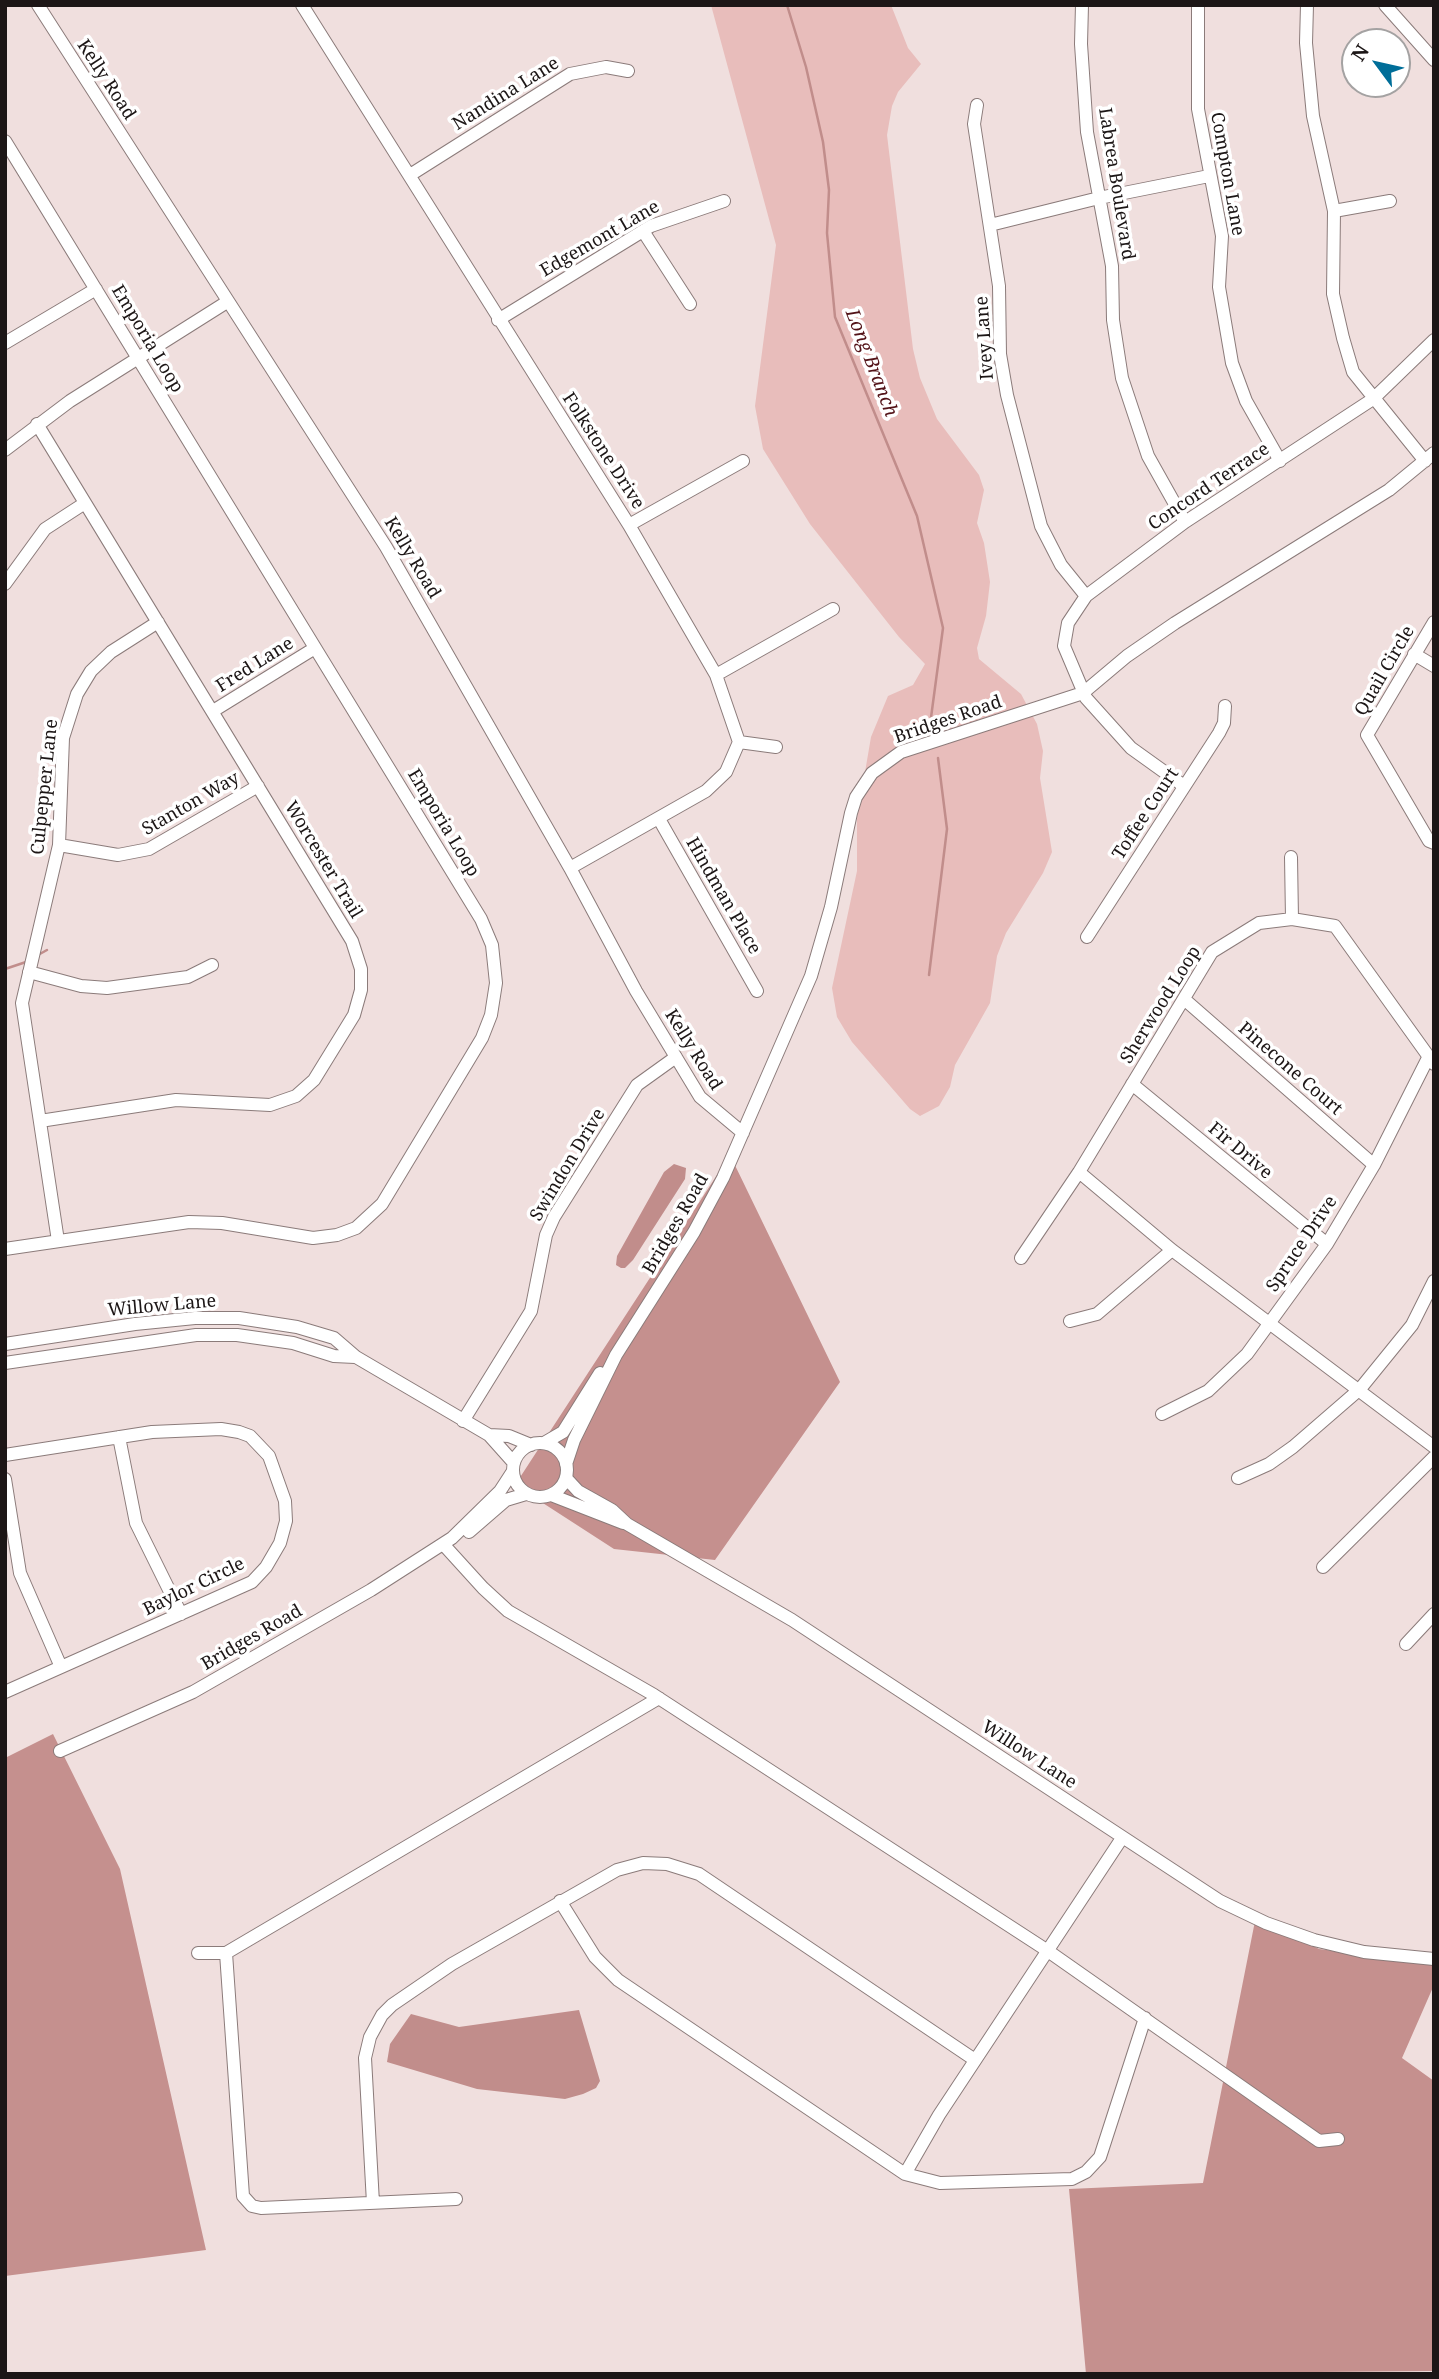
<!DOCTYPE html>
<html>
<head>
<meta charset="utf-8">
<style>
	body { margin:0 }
	#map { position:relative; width:1439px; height:2379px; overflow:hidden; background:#f0dfde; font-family:"Noto Serif",serif }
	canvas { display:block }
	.frame { position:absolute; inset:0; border:7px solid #1c1616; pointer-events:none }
	.north { position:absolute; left:1341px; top:28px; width:70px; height:70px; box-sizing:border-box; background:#fff; border:2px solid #a4a2a2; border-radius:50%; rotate:303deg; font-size:19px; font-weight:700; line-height:28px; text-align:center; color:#1c1616 }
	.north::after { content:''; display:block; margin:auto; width:24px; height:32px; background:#006e99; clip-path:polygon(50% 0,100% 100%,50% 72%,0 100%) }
</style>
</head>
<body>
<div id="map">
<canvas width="1439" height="2379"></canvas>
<div class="frame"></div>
<div class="north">N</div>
</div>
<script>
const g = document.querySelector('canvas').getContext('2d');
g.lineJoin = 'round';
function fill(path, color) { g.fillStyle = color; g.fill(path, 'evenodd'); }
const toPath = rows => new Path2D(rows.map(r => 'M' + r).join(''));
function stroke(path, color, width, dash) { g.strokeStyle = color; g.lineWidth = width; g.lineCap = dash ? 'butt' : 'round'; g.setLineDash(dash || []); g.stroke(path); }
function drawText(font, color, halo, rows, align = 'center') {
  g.font = font + ' "Noto Serif",serif'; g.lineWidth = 7; g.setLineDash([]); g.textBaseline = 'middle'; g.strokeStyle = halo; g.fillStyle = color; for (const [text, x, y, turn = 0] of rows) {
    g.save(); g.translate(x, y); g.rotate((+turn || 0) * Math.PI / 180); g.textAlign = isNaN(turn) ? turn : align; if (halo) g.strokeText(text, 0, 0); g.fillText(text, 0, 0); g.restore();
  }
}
fill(toPath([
	[711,5,891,5,908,48,921,64,898,92,892,106,887,135,913,349,920,378,937,419,979,475,984,490,977,523,984,543,990,582,986,616,977,648,979,659,1021,694,1037,724,1043,751,1040,778,1052,852,1043,873,1006,933,997,956,990,1003,955,1065,950,1087,939,1106,920,1116,910,1109,852,1042,837,1017,832,988,857,871,857,819,871,737,888,696,913,685,925,664,899,637,810,524,763,449,755,406,776,245]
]), '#e8bdbb');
fill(toPath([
	[730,1155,840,1382,715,1560,614,1549,515,1485],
	[53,1734,120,1869,206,2250,5,2276,5,1758],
	[1256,1916,1319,1949,1380,1957,1434,1954,1434,1985,1402,2058,1434,2081,1434,2371,1086,2374,1069,2189,1203,2183]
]), '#c5908e');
fill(toPath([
	[674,1164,686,1168,685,1179,633,1260,625,1268,621,1268,616,1265,617,1256,664,1172],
	[579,2010,600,2081,596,2088,583,2094,565,2099,477,2089,387,2062,390,2044,411,2014,459,2027]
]), '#c18d8b');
stroke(toPath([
	[787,5,806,67,823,142,829,190,827,233,835,317,917,516,943,628,930,725],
	[38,955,47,950],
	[5,969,26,962],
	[929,975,947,829,938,758]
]), '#c18d8b', 2.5);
const minor = toPath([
	[38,5,386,547,570,868,636,991,700,1097,743,1133],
	[302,5,629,525,716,675,739,742,726,772,706,791,570,868],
	[1082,5,1081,44,1087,132,1112,266,1113,320,1122,378,1148,456,1185,522],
	[1198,5,1198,109,1222,236,1219,287,1232,363,1246,401,1280,461],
	[1307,5,1306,43,1313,116,1334,211,1333,294,1343,338,1353,372,1425,461],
	[1385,5,1434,60],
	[977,105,974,124,999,286,1000,354,1007,395,1041,526,1061,565,1086,596],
	[5,141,481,919,492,945,496,983,491,1015,482,1038,382,1204,356,1228,337,1235,313,1238,222,1223,189,1222,5,1249],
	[410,175,570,74,606,67,628,71],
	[1334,211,1390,201],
	[990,225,1099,198,1209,176],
	[643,231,690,304],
	[498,320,651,226,724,201],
	[5,343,96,289],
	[37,424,352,941,361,969,361,990,354,1015,314,1080,296,1096,270,1105,176,1100,40,1121],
	[5,450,70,401,227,302],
	[629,525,743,461],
	[5,584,45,529,85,503],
	[1434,622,1367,735,1429,841,1434,843],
	[1414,654,1434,666],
	[716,675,833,609],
	[213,711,315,648],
	[739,742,776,747],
	[1184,786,1131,748,1086,698,1064,646,1068,623,1086,596,1185,522,1373,399,1434,340],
	[659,819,757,991],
	[59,845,118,855,149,849,258,786],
	[1291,857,1292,919],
	[1087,937,1219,733,1224,723,1225,706],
	[29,972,81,986,107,988,188,977,212,965],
	[1184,999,1374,1165],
	[1132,1084,1327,1244],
	[1079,1172,1172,1250,1434,1447],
	[58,1241,22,1003,59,845,63,738,77,694,91,671,111,652,158,622],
	[1021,1258,1079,1172,1212,952,1259,923,1292,919,1335,926,1434,1064],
	[1070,1321,1097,1314,1172,1250],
	[5,1344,135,1324,195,1318,239,1318,297,1327,334,1338,356,1357,489,1435,514,1463],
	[5,1363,196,1335,237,1335,293,1343,334,1356,355,1357],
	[1162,1414,1208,1391,1247,1354,1327,1244,1374,1165,1429,1056],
	[463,1421,531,1311,546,1235,554,1217,637,1085,676,1057],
	[489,1435,509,1436,531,1445],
	[119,1437,136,1523,181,1614],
	'513 1470a27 27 0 1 1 54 0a27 27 0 1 1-54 0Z',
	[544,1443,563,1432,600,1373],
	[5,1455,152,1432,221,1429,239,1432,250,1436,269,1456,285,1501,286,1521,280,1543,266,1567,252,1582,5,1692],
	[566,1464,574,1440,616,1355,694,1232,723,1178,811,976,831,907,851,813,856,797,872,773,901,752,1083,693,1127,656,1175,623,1389,490,1434,453],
	[566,1478,578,1491,612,1510,627,1524,792,1620,1220,1901,1266,1923,1314,1940,1364,1952,1434,1959],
	[1238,1478,1269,1464,1293,1447,1360,1389,1412,1325,1434,1281],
	[5,1479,20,1573,61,1667],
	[551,1495,623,1523],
	[469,1532,506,1500,526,1494],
	[443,1544,483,1588,508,1611,654,1695,1048,1951,1319,2141,1338,2139],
	[1323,1567,1434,1457],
	[1406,1644,1434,1614],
	[60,1751,193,1692,371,1590,452,1538,500,1491,513,1471],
	[560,1901,595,1957,618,1980,905,2174,940,2183,1072,2179,1086,2172,1100,2157,1145,2018],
	[198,1953,226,1953,659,1698],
	[226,1953,243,2196,252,2206,261,2208,456,2199],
	[905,2174,939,2115,1122,1838],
	[373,2203,365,2058,370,2037,382,2015,392,2005,452,1964,617,1870,643,1863,667,1864,699,1874,975,2060]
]);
stroke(minor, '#8b7b7a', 14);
stroke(minor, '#fff', 12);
drawText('18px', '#1c1616', '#fff', [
	["Kelly Road",106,80,57],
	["Nandina Lane",506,94,-32],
	["Compton Lane",1227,174,80],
	["Labrea Boulevard",1116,184,81],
	["Edgemont Lane",600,239,-30],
	["Ivey Lane",985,338,-94],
	["Emporia Loop",147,339,59],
	["Folkstone Drive",603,451,57],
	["Concord Terrace",1209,487,-34],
	["Kelly Road",412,558,59],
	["Fred Lane",255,665,-32],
	["Quail Circle",1385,671,-60],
	["Bridges Road",948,720,-19],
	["Culpepper Lane",45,787,-84],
	["Stanton Way",191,804,-30],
	["Toffee Court",1146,814,-57],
	["Emporia Loop",443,823,59],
	["Worcester Trail",323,860,59],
	["Hindman Place",723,896,60],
	["Sherwood Loop",1161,1005,-58],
	["Kelly Road",693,1050,58],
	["Pinecone Court",1290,1069,41],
	["Fir Drive",1240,1151,40],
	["Swindon Drive",568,1165,-59],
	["Bridges Road",676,1224,-60],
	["Spruce Drive",1302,1244,-56],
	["Willow Lane",162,1306,-5],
	["Baylor Circle",194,1587,-26],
	["Bridges Road",252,1638,-30],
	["Willow Lane",1029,1755,33]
]);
drawText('italic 19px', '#531318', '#fff', [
	["Long Branch",871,363,69]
]);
</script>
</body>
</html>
